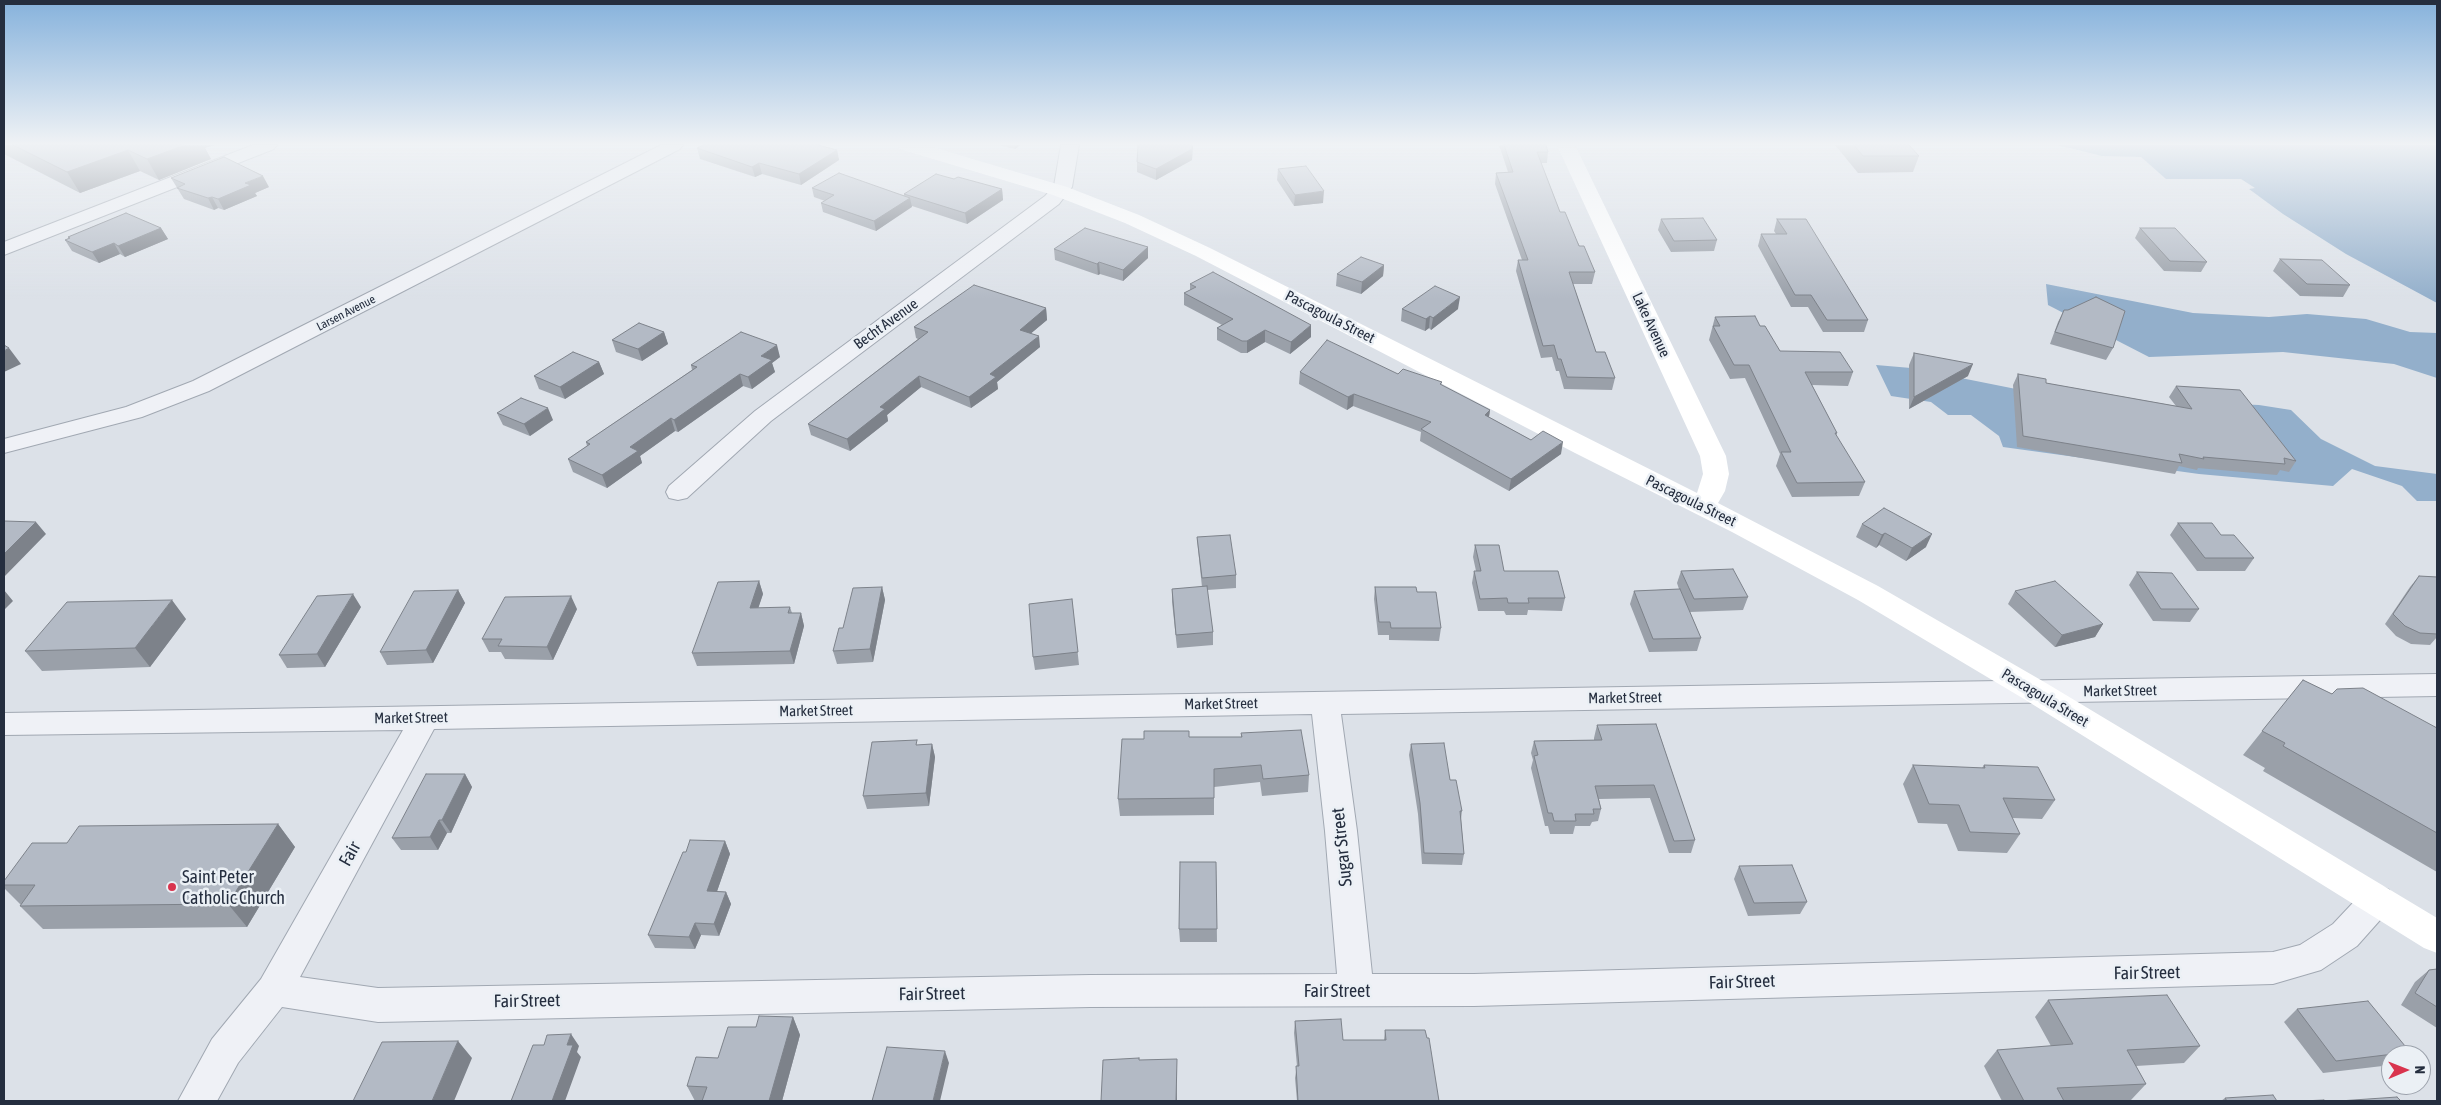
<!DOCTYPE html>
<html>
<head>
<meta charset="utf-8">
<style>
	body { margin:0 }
	#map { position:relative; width:2441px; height:1105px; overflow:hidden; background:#dce1e8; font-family:"Asap Condensed",sans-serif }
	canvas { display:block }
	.frame { position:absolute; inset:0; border:5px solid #252e3f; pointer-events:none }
	.north { position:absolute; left:2381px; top:1045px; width:50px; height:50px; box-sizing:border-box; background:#ebf0f5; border:1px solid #9ca2ac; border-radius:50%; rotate:89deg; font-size:14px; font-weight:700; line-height:20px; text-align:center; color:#252e3f }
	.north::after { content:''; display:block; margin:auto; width:18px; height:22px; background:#d9344e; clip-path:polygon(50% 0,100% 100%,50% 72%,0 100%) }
</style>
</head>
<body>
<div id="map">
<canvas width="2441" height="1105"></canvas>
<div class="frame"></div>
<div class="north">N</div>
</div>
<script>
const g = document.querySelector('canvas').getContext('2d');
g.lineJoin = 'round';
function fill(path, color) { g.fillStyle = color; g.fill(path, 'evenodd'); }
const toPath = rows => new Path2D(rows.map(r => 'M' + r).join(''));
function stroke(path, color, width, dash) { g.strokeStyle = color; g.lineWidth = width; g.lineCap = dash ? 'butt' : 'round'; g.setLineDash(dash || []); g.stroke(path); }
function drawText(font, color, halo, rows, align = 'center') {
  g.font = font + ' "Asap Condensed",sans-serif'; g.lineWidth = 5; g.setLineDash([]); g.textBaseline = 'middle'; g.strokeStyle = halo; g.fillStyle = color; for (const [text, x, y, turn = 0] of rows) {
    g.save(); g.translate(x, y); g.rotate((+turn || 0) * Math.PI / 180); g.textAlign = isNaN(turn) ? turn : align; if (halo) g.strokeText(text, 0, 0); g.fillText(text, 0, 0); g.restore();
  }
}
fill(toPath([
	[2057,145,2437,145,2437,303,2346,254,2283,214,2249,189,2255,188,2241,179,2166,179,2141,157,2102,156],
	[2046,284,2193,313,2269,317,2307,314,2366,319,2410,332,2437,333,2437,378,2394,364,2283,352,2149,357,2048,305],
	[1876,365,1911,368,2136,413,2171,410,2187,402,2259,405,2291,410,2321,439,2375,466,2437,474,2437,501,2417,501,2402,486,2352,469,2333,486,2199,474,2003,447,1999,436,1971,415,1948,415,1931,402,1891,396]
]), '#93afcb');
const street = toPath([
	[253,145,277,145,274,149,4,255,4,242,253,145],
	[661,145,683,145,680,149,209,391,142,417,4,453,4,439,126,407,193,381,661,145],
	[1061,145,1079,145,1072,187,1059,204,771,421,687,498,678,500,669,498,666,492,669,486,755,411,1045,196,1054,186,1061,145],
	[2437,674,2437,696,1341,714,1357,831,1372,974,1474,974,2273,952,2300,945,2333,924,2365,890,2377,885,2389,890,2394,900,2389,910,2357,946,2321,970,2273,984,1474,1006,1090,1007,378,1022,282,1007,238,1063,217,1101,178,1101,212,1039,261,979,403,730,4,735,4,713,2437,674],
	[1312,714,1325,831,1337,974,1090,975,378,988,300,977,434,729,1312,714]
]);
stroke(street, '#a1a8b2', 2);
fill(street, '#eff1f6');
fill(toPath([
	[897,145,925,145,1067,187,1139,215,1210,248,1697,493,1703,474,1700,456,1557,145,1575,145,1726,456,1729,474,1725,491,1718,503,1878,586,2046,683,2437,918,2437,953,2424,948,2024,699,1858,600,1732,532,1575,453,1196,256,1125,223,1053,195,900,149,897,145]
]), '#fff');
fill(toPath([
	[4,145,214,145,205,148,211,159,159,180,140,171,80,193,4,154],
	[999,145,1020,145,1015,149],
	[1138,145,1193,145,1192,160,1156,180,1137,172,1137,162],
	[1499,145,1546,145,1548,152,1547,163,1541,163,1560,212,1595,272,1592,284,1573,284,1596,352,1615,378,1612,390,1564,389,1559,371,1556,371,1552,357,1541,358,1516,271,1518,260,1522,260,1495,184,1496,173,1508,172],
	[1835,145,1909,145,1919,156,1913,172,1858,173],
	[697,148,837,150,839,160,801,185,762,174,755,177,700,159],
	[1278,169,1323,203,1294,206,1277,180],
	[171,178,269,187,255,193,257,196,224,210,218,208,214,210,184,199],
	[954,179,1002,189,1003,200,967,224,912,206,876,231,823,212,821,203,825,201,814,197,812,188,904,195,904,194],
	[1661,219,1717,240,1714,251,1671,252,1658,230],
	[1777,219,1868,320,1864,332,1823,332,1808,307,1791,307,1758,246,1761,234,1776,234,1774,231],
	[161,228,168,239,125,257,120,254,99,263,72,251,65,240,69,238,68,237],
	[2140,228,2207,262,2201,272,2164,271,2135,238],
	[1148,247,1148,258,1123,281,1100,274,1098,275,1055,260,1054,249],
	[2280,259,2350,285,2343,297,2300,296,2273,271],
	[1384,265,1383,276,1361,294,1336,286,1337,274],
	[1190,284,1311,337,1290,354,1265,342,1247,353,1241,353,1217,340,1217,328,1222,325,1184,305,1184,293,1190,290],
	[1046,308,1047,320,1031,333,1040,347,997,382,998,389,971,408,921,387,887,415,888,421,850,451,811,435,808,424,918,339,916,338,914,327],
	[1402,309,1458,309,1431,330,1429,328,1425,331,1401,321],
	[2064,310,2113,348,2106,360,2050,344,2058,322],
	[1715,317,1760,326,1780,351,1853,372,1848,386,1812,385,1837,433,1836,436,1865,482,1859,496,1792,497,1776,466,1780,454,1745,378,1730,379,1709,340],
	[664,332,668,344,642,361,616,352,612,340],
	[1914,353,1968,376,1909,409,1909,365],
	[780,357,772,363,775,372,752,389,743,386,678,432,675,431,640,456,642,463,607,488,573,472,568,459,587,446,586,442,692,370,691,365],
	[599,362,604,374,565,399,539,389,534,376],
	[1300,372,1398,374,1442,382,1441,385,1490,410,1489,417,1531,440,1561,454,1509,491,1420,441,1421,432,1353,406,1347,410,1299,384],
	[2018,374,2046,383,2176,406,2169,397,2176,386,2296,461,2289,472,2280,470,2277,475,2198,468,2197,470,2179,466,2175,474,2017,447,2013,385],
	[497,413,553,420,530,436,503,425],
	[2178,523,2221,535,2254,558,2245,571,2197,571,2170,535],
	[1862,524,1926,547,1906,561,1879,545,1876,548,1856,537],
	[1197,537,1236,575,1236,588,1207,590,1213,632,1213,645,1177,648,1172,602,1172,589,1202,587,1198,549],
	[1475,545,1504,571,1565,598,1562,611,1528,610,1527,615,1506,615,1504,611,1478,611,1472,583,1474,571,1476,571,1473,557],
	[1681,571,1748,597,1743,610,1690,612,1701,638,1697,651,1649,652,1630,604,1634,591,1679,589,1677,583],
	[2137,572,2199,609,2190,622,2153,621,2129,585],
	[2419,576,2437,577,2437,637,2430,645,2411,644,2396,636,2385,624,2410,587],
	[759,581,763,594,758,608,790,607,792,613,801,613,804,626,794,664,697,666,692,653],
	[882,587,885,600,873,662,837,664,833,651,843,628],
	[1375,587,1441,628,1439,641,1389,640,1389,635,1378,635,1374,599],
	[458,590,465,603,433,663,387,665,380,652],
	[2015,591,2103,624,2095,637,2055,647,2008,604],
	[1072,599,1079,665,1035,670,1033,657],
	[361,607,325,667,287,668,279,655],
	[577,609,553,660,505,659,501,652,489,652,482,639],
	[186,619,150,667,42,671,25,651],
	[2303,680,2332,694,2437,728,2437,872,2263,771,2265,768,2243,755],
	[1656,724,1695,840,1691,853,1669,853,1650,798,1599,799,1601,809,1598,821,1592,822,1590,826,1575,826,1573,834,1550,834,1548,826,1545,826,1531,768,1533,760,1531,753,1534,741,1594,740,1594,738,1597,725],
	[1241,733,1309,775,1308,792,1262,796,1260,782,1214,787,1214,815,1120,816,1118,799,1144,739,1190,737,1241,737],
	[932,744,935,757,929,806,867,809,863,796,918,745],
	[1411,744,1450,780,1462,811,1461,819,1464,854,1462,865,1422,864,1418,814,1409,755],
	[1913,765,1982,768,1984,765,2055,800,2042,819,2012,818,2020,834,2007,853,1958,851,1947,824,1918,823,1903,784],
	[465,774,472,787,451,833,447,833,438,850,401,850,392,838],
	[278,824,295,847,247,927,43,929,20,906,21,905,4,888,4,881,67,843],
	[725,841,730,854,717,891,726,892,731,904,719,936,701,935,695,949,655,948,648,935,686,852],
	[1216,862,1217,942,1180,942,1179,929],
	[1739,866,1807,902,1800,914,1748,916,1734,879],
	[2437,969,2437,1028,2401,1005,2415,982,2429,970],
	[2048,1000,2200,1046,2184,1063,2136,1066,2146,1084,2131,1100,2108,1101,2002,1101,1984,1066,1997,1050,2051,1046,2035,1017],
	[2297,1009,2410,1052,2407,1055,2391,1055,2391,1065,2323,1073,2284,1022],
	[793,1017,800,1035,782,1101,695,1101,687,1086,718,1058,756,1027],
	[1295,1021,1343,1040,1384,1040,1385,1030,1427,1038,1439,1101,1297,1101,1295,1078,1297,1066,1294,1033],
	[2225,1098,2277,1101,2221,1101]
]), '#9aa0a9');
fill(toPath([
	[185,145,214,145,205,148,211,159,159,180,147,159],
	[1015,145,1020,145,1015,149],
	[1192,145,1193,145,1192,160,1156,180,1156,169],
	[128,150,140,171,80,193,67,172],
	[837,150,839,160,801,185,799,174],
	[759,163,762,174,755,177,752,167],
	[263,176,269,187,255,193,257,196,224,210,218,199,245,183],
	[1002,189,1003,200,967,224,965,213],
	[1324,191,1323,203,1294,206,1295,195],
	[212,197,218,208,214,210,208,198],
	[910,198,912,207,876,231,874,221],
	[161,228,168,239,125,257,118,246],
	[114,243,120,254,99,263,92,252],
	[1148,247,1148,258,1123,281,1123,270],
	[1099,262,1100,274,1098,275,1097,264],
	[1384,265,1383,276,1361,294,1362,282],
	[1460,297,1458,309,1431,330,1433,318],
	[1046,308,1047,320,1022,341,1020,330],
	[1430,316,1429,328,1425,331,1426,319],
	[1311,325,1311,337,1290,354,1291,342],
	[1265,330,1265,342,1247,353,1247,341],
	[664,332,668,344,642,361,638,349],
	[1039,336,1040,347,997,382,998,389,971,408,969,397,990,374],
	[777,345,780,357,772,363,775,372,752,389,748,377,761,356],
	[9,348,21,364,4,372,4,351],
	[599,362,604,374,565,399,560,387],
	[1973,364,1968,376,1909,409,1914,397],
	[740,374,743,386,678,432,674,420],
	[919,376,921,387,887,415,888,421,850,451,847,439,880,407],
	[1354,394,1353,406,1347,410,1348,397],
	[548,408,553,420,530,436,524,424],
	[1490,410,1488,422,1485,415],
	[671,418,675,431,640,456,642,463,607,488,602,475,630,447],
	[1563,442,1561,454,1509,491,1511,479],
	[36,522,46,534,4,577,4,554],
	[1885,533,1879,545,1876,548,1882,535],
	[1932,534,1926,547,1906,561,1912,548],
	[759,581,763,594,754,621,750,608],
	[882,587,885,600,873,662,870,649],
	[4,590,13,601,4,610],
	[458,590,465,603,433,663,426,650],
	[353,594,361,607,325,667,317,654],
	[571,596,577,609,553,660,547,647],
	[172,600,186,619,150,667,135,648],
	[801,613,804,626,794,664,790,651],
	[2103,624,2095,637,2055,647,2062,635],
	[932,744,935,757,929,806,926,793],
	[465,774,472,787,451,833,442,820],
	[439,820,447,833,438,850,430,837],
	[278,824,295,847,247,927,228,904],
	[725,841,730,854,713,903,707,891],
	[726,892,731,904,719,936,714,924],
	[695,923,701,935,695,949,689,937],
	[793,1017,800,1035,782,1101,769,1101],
	[571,1034,579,1046,577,1052,581,1057,565,1101,552,1101,567,1045],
	[458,1041,472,1058,454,1101,432,1101],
	[945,1051,949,1063,940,1101,933,1101],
	[1177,1059,1177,1101,1176,1101]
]), '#7d828a');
const building = toPath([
	[13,145,185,145,147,159,128,150,67,172,13,145],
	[704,145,818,145,837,150,799,174,759,163,752,167,697,148,704,145],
	[1138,145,1192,145,1192,149,1156,169,1137,162,1138,145],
	[1504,145,1546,145,1548,152,1537,152,1560,212,1565,212,1579,246,1584,246,1595,272,1569,272,1596,352,1605,352,1615,378,1567,377,1561,359,1558,359,1554,345,1543,346,1518,260,1528,260,1496,173,1513,172,1504,145],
	[1854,145,1909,145,1919,156,1863,156,1854,145],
	[224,157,263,176,245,183,251,185,218,199,212,197,208,198,177,188,185,184,171,178,224,157],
	[1306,166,1324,191,1295,195,1278,169,1306,166],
	[839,173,910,198,874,221,821,203,834,195,812,188,839,173],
	[936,174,954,179,958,177,1002,189,965,213,904,194,936,174],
	[126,213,161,228,118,246,114,243,92,252,65,240,70,238,68,237,126,213],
	[1703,218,1717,240,1674,241,1661,219,1703,218],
	[1777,219,1806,219,1868,320,1827,320,1811,295,1795,295,1761,234,1787,234,1777,219],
	[1085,228,1148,247,1123,270,1099,262,1097,264,1054,249,1085,228],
	[2140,228,2175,228,2207,262,2170,261,2140,228],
	[1361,257,1384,265,1362,282,1337,274,1361,257],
	[2280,259,2322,260,2350,285,2307,284,2280,259],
	[1213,272,1311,325,1291,342,1265,330,1247,341,1242,341,1217,328,1233,319,1184,293,1196,287,1190,284,1213,272],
	[974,285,1046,308,1020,330,1039,336,990,374,996,377,969,397,919,376,880,407,885,409,847,439,808,424,928,332,914,327,974,285],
	[1435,286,1460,297,1433,318,1430,316,1426,319,1402,309,1435,286],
	[2096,297,2125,311,2113,348,2055,332,2064,310,2068,310,2096,297],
	[1755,316,1760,326,1765,326,1780,351,1840,352,1853,372,1805,372,1837,433,1835,433,1865,482,1797,483,1781,452,1791,452,1749,365,1734,365,1713,326,1720,326,1715,317,1755,316],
	[639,323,664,332,638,349,612,340,639,323],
	[741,332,777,345,761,356,772,360,748,377,740,374,674,420,671,418,630,447,638,451,602,475,568,459,590,444,586,442,697,367,691,365,741,332],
	[1327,340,1398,374,1403,369,1442,382,1440,384,1490,410,1485,415,1531,440,1543,431,1563,442,1511,479,1421,429,1431,422,1354,394,1348,397,1300,372,1327,340],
	[4,345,9,348,4,351,4,345],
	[573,352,599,362,560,387,534,376,573,352],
	[1914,353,1973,364,1914,397,1914,353],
	[2018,374,2046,379,2046,383,2192,409,2176,386,2240,390,2296,461,2284,458,2285,464,2203,457,2204,459,2179,454,2182,463,2023,436,2018,374],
	[521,398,548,408,524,424,497,413,521,398],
	[1884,508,1932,534,1912,548,1885,533,1882,535,1862,524,1884,508],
	[4,521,36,522,4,554,4,521],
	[2178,523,2212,523,2221,535,2234,535,2254,558,2205,558,2178,523],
	[1230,535,1236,575,1202,578,1197,537,1230,535],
	[1475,545,1499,545,1504,571,1558,571,1565,598,1528,598,1529,603,1508,603,1507,598,1480,599,1474,571,1481,571,1475,545],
	[1733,569,1748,597,1694,599,1681,571,1733,569],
	[2137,572,2172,573,2199,609,2161,609,2137,572],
	[2419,576,2437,577,2437,634,2420,633,2405,626,2393,614,2419,576],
	[759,581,750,608,790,607,788,613,801,613,790,651,692,653,718,582,759,581],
	[2055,581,2103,624,2062,635,2015,591,2055,581],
	[1207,586,1213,632,1176,635,1172,589,1207,586],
	[882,587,870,649,833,651,839,628,843,628,853,588,882,587],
	[1375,587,1416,587,1417,592,1436,592,1441,628,1391,628,1390,622,1379,622,1375,587],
	[1680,589,1701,638,1653,639,1634,591,1680,589],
	[458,590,426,650,380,652,414,591,458,590],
	[353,594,317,654,279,655,317,596,353,594],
	[571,596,547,647,498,646,502,639,482,639,505,597,571,596],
	[1072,599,1078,652,1033,657,1029,604,1072,599],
	[172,600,135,648,25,651,67,602,172,600],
	[2303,680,2332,694,2337,689,2363,688,2437,728,2437,833,2283,746,2285,743,2262,731,2303,680],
	[1656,724,1695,840,1674,841,1654,785,1595,786,1601,809,1593,809,1594,814,1575,814,1576,821,1554,821,1552,813,1548,813,1534,756,1538,755,1534,741,1602,740,1597,725,1656,724],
	[1301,730,1309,775,1263,779,1261,765,1214,769,1214,798,1118,799,1122,739,1144,739,1144,731,1189,731,1189,737,1242,737,1241,733,1301,730],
	[917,740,916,745,932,744,926,793,863,796,872,742,917,740],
	[1444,743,1450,780,1456,780,1462,811,1460,811,1464,854,1424,853,1420,803,1411,744,1444,743],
	[1913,765,1985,768,1984,765,2038,767,2055,800,2003,798,2020,834,1970,832,1959,805,1929,804,1913,765],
	[426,774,465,774,442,820,439,820,430,837,392,838,426,774],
	[278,824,228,904,20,906,35,885,4,885,4,881,32,843,67,843,79,826,278,824],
	[690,840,725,841,707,891,726,892,714,924,695,923,689,937,648,935,683,852,686,852,690,840],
	[1180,862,1216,862,1217,929,1179,929,1180,862],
	[1792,865,1807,902,1754,903,1739,866,1792,865],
	[2437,969,2437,1007,2415,993,2429,970,2437,969],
	[2167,995,2200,1046,2127,1050,2146,1084,2057,1088,2064,1101,2024,1101,1997,1050,2073,1044,2048,1000,2167,995],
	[2368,1001,2410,1052,2336,1061,2297,1009,2368,1001],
	[759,1016,793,1017,769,1101,702,1101,707,1087,687,1086,696,1057,718,1058,728,1027,756,1027,759,1016],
	[1341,1019,1343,1040,1386,1040,1385,1030,1425,1030,1427,1038,1429,1038,1439,1101,1298,1101,1296,1066,1299,1066,1295,1021,1341,1019],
	[571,1034,567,1045,573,1045,552,1101,511,1101,533,1045,544,1045,547,1035,571,1034],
	[458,1041,432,1101,353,1101,382,1042,458,1041],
	[887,1047,945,1051,933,1101,872,1101,887,1047],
	[1139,1058,1139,1060,1177,1059,1176,1101,1101,1101,1103,1060,1139,1058],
	[2273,1095,2277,1101,2227,1101,2225,1098,2273,1095],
	[2397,1097,2401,1101,2339,1101,2397,1097],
	[2324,1100,2325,1101,2302,1101,2324,1100]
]);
fill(building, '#b3bac5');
stroke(building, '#7d828a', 1);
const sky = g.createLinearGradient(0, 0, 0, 299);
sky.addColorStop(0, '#86b2dc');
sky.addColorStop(0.48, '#eff2f5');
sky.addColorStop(1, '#eff2f500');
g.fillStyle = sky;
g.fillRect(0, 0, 2441, 299);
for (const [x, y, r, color] of [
	[172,887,5,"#d9344e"]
]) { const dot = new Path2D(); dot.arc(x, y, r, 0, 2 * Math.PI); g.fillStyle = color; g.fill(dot); stroke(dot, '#ebf0f5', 2); }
drawText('12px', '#252e3f', '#ebf0f5', [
	["Larsen Avenue",346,313,-27]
]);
drawText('15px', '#252e3f', '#ebf0f5', [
	["Pascagoula Street",1330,317,27],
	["Becht Avenue",886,324,-36],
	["Lake Avenue",1651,325,65],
	["Pascagoula Street",1691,501,26],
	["Market Street",2120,691,-1],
	["Market Street",1625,698,-1],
	["Pascagoula Street",2045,698,31],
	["Market Street",1221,704,-1],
	["Market Street",816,711,-1],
	["Market Street",411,718,-1]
]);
drawText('18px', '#252e3f', '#ebf0f5', [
	["Sugar Street",1342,847,-96],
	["Fair",350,854,-61],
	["Fair Street",2147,973,-1],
	["Fair Street",1742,982,-2],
	["Fair Street",1337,991],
	["Fair Street",932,994,-1],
	["Fair Street",527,1001,-1]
]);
drawText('18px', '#252e3f', '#ebf0f5', [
	["Saint Peter",182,877],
	["Catholic Church",182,898]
], 'left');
</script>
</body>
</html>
